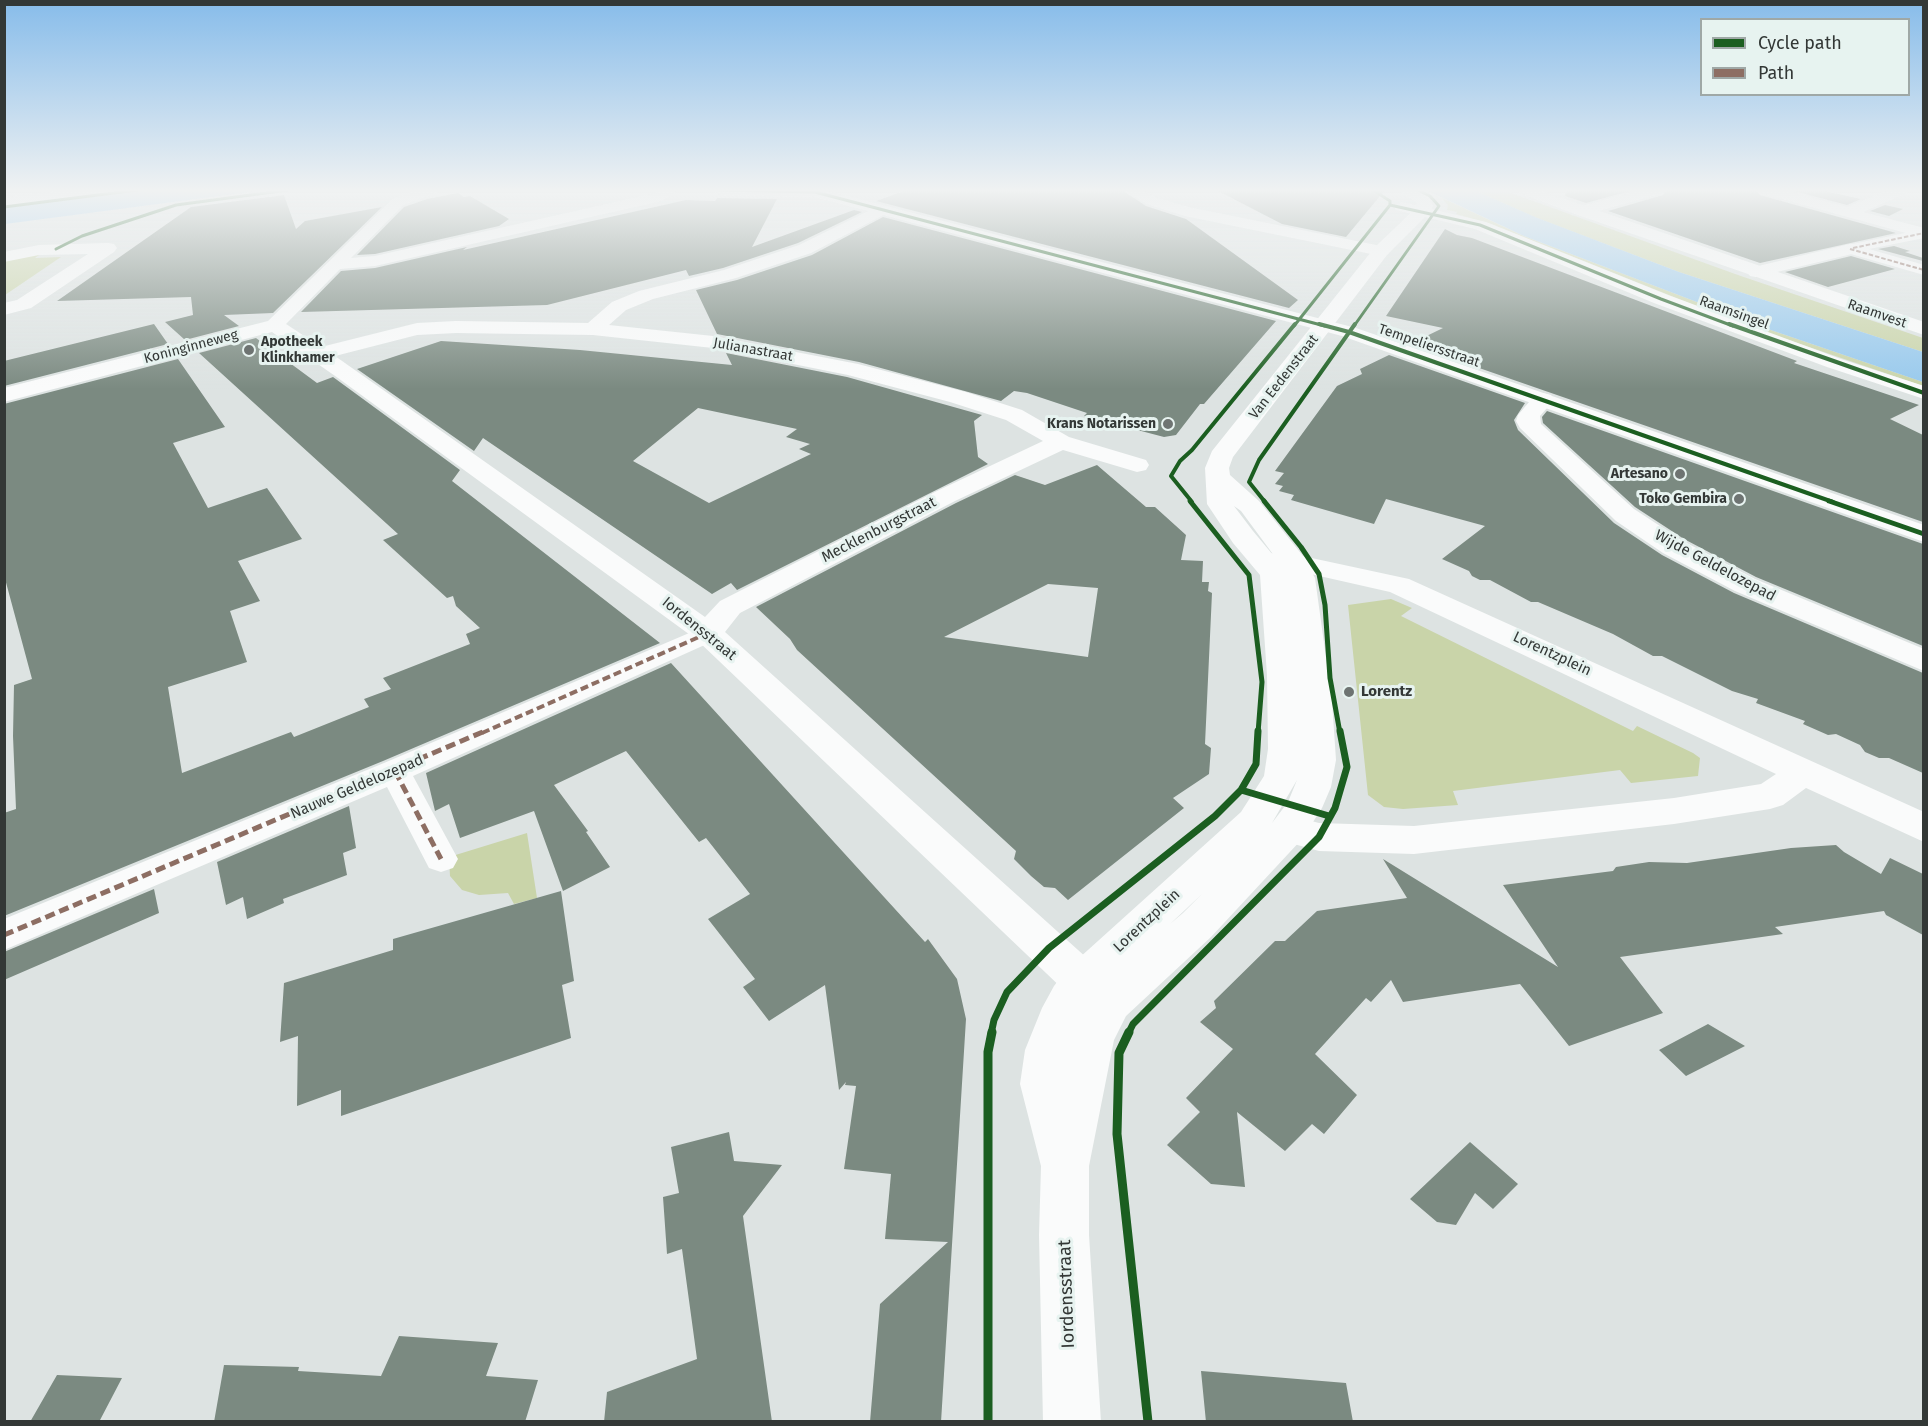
<!DOCTYPE html>
<html>
<head>
<meta charset="utf-8">
<style>
	body { margin:0 }
	#map { position:relative; width:1928px; height:1426px; overflow:hidden; background:#dde3e2; font-family:"Fira Sans",sans-serif }
	canvas { display:block }
	.frame { position:absolute; inset:0; border:6px solid #333836; pointer-events:none }
	.legend { position:absolute; left:1700px; top:18px; width:210px; height:78px; box-sizing:border-box; background:#e7f3f0; border:2px solid #9fa8a6; margin:0; padding:8px 10px; list-style:none; font-size:18px; color:#333836 }
	.legend li { display:flex; align-items:center; gap:12px; height:30px }
	.legend b { width:30px; border:2px solid #9fa8a6 }
</style>
</head>
<body>
<div id="map">
<canvas width="1928" height="1426"></canvas>
<div class="frame"></div>
<ul class="legend">
<li><b style="height:8px;background:#1b5e20"></b>Cycle path</li>
<li><b style="height:8px;background:#8d6e63"></b>Path</li>
</ul>
</div>
<script>
const g = document.querySelector('canvas').getContext('2d');
g.lineJoin = 'round';
function fill(path, color) { g.fillStyle = color; g.fill(path, 'evenodd'); }
const toPath = rows => new Path2D(rows.map(r => 'M' + r).join(''));
function stroke(path, color, width, dash) { g.strokeStyle = color; g.lineWidth = width; g.lineCap = dash ? 'butt' : 'round'; g.setLineDash(dash || []); g.stroke(path); }
function drawText(font, color, halo, rows, align = 'center') {
  g.font = font + ' "Fira Sans",sans-serif'; g.lineWidth = 6; g.setLineDash([]); g.textBaseline = 'middle'; g.strokeStyle = halo; g.fillStyle = color; for (const [text, x, y, turn = 0] of rows) {
    g.save(); g.translate(x, y); g.rotate((+turn || 0) * Math.PI / 180); g.textAlign = isNaN(turn) ? turn : align; if (halo) g.strokeText(text, 0, 0); g.fillText(text, 0, 0); g.restore();
  }
}
fill(toPath([
	[1474,190,1503,190,1738,275,1923,338,1923,352,1679,272,1534,217],
	[1440,197,1524,236,1765,328,1923,382,1923,386,1739,323,1491,224,1456,214,1457,212,1447,210,1448,205],
	[43,252,35,258,61,257,5,295,5,259],
	[1391,599,1412,608,1401,616,1633,731,1637,726,1693,753,1700,758,1698,776,1631,783,1620,770,1453,791,1458,805,1403,809,1384,807,1368,795,1348,605],
	[527,833,537,898,514,904,508,893,479,895,462,890,450,876,449,857]
]), '#c9d4a9');
fill(toPath([
	[147,190,265,190,5,224,5,208],
	[1426,190,1474,190,1535,217,1679,272,1923,352,1923,382,1765,328,1524,236]
]), '#97c9ed');
fill(toPath([
	[907,190,1122,190,1146,206,1186,219,1298,300,1289,308,876,201],
	[1216,190,1309,191,1385,190,1346,237,1282,224],
	[1566,190,1634,190,1586,203,1565,196],
	[1667,190,1756,190,1760,195,1896,233,1760,263,1608,211,1663,195],
	[1790,190,1820,190,1861,199,1847,205],
	[458,193,464,197,470,196,509,219,499,226,375,254,357,255,404,207,427,199],
	[284,195,296,229,305,221,382,207,273,313,224,315,239,326,185,340,165,322,193,315,191,297,57,301,191,207],
	[717,198,777,199,752,247,854,210,862,212,798,243,723,268,689,276,686,270,547,305,301,312,341,271,375,268,467,247,463,250,686,200,715,201],
	[1885,205,1903,209,1889,216,1870,211],
	[883,217,1276,321,1204,404,1200,404,1176,435,1164,437,1084,416,1087,413,1027,393,1014,391,1001,401,859,362,717,334,696,290,737,280,812,255],
	[1445,229,1457,235,1472,238,1797,361,1794,363,1919,405,1890,419,1923,435,1923,522,1410,344,1443,328,1386,316],
	[1894,246,1910,251,1905,252,1923,258,1923,261,1878,249],
	[1851,256,1895,269,1828,287,1785,272],
	[154,324,168,344,4,386,4,361],
	[256,338,317,383,333,377,460,470,452,481,660,643,383,761,4,916,4,813,16,809,13,736,14,685,32,679,4,575,4,404,178,359,225,427,173,443,208,508,267,488,302,539,238,561,260,601,230,611,247,662,168,687,182,773,291,732,294,737,369,707,364,699,391,689,383,678,470,644,466,634,480,628,456,606,453,596,447,598,383,540,398,534,199,353],
	[441,341,580,350,732,365,726,353,847,377,982,415,974,421,978,457,988,464,737,590,731,583,712,594,483,438,474,451,357,369],
	[698,408,797,429,786,437,810,444,799,449,811,454,709,503,633,461],
	[1389,355,1525,403,1514,420,1518,430,1614,523,1662,555,1734,593,1923,673,1923,773,1889,758,1879,758,1865,752,1860,745,1836,734,1828,735,1803,724,1805,721,1756,703,1758,699,1732,691,1662,656,1653,656,1613,634,1538,602,1531,602,1490,580,1480,580,1472,576,1469,571,1442,559,1485,526,1386,499,1374,524,1291,500,1294,495,1279,491,1283,486,1275,484,1284,473,1275,471,1337,386,1362,374,1360,369],
	[1547,411,1923,544,1923,646,1756,577,1684,539,1635,507,1543,423,1542,417],
	[1097,465,1146,507,1155,507,1186,535,1181,560,1203,561,1202,582,1209,582,1208,591,1212,593,1205,744,1211,748,1209,774,1173,798,1184,808,1068,900,1055,888,1044,887,1031,876,1014,859,1016,851,797,650,790,639,756,607,956,503,1015,475,1045,485],
	[1048,584,1098,588,1088,657,944,637],
	[671,663,925,942,928,939,957,979,966,1019,941,1422,870,1422,880,1304,948,1242,885,1239,891,1174,844,1169,856,1086,845,1085,846,1082,839,1090,825,985,769,1021,743,987,755,979,708,919,750,894,706,838,699,842,626,751,554,785,588,831,586,832,610,867,563,891,534,811,460,838,449,804,435,811,426,773],
	[349,806,356,848,343,853,347,875,283,899,284,903,247,919,243,897,226,905,217,862],
	[1836,845,1844,852,1881,874,1890,858,1923,874,1923,935,1886,915,1884,911,1775,927,1783,934,1620,957,1663,1013,1569,1046,1520,984,1403,1002,1391,980,1371,1002,1366,998,1315,1054,1357,1095,1324,1134,1312,1124,1285,1151,1237,1112,1245,1187,1211,1184,1167,1145,1200,1112,1186,1098,1233,1049,1200,1022,1216,1008,1214,1001,1275,941,1285,941,1317,911,1407,898,1383,859,1558,967,1503,885,1613,871,1616,867,1649,862,1687,863,1791,848],
	[154,889,159,913,4,980,4,952],
	[561,891,574,981,562,985,571,1038,341,1116,341,1090,297,1106,298,1036,280,1042,284,983,393,950,393,939],
	[1708,1024,1745,1046,1686,1076,1659,1050],
	[729,1132,734,1161,782,1165,743,1216,772,1422,604,1422,607,1392,697,1359,682,1249,667,1254,663,1197,679,1193,671,1147],
	[1470,1142,1518,1184,1493,1209,1475,1193,1456,1225,1437,1222,1410,1199],
	[399,1336,498,1343,486,1376,538,1380,525,1422,214,1422,224,1365,299,1367,298,1371,381,1376],
	[1201,1371,1346,1383,1353,1422,1206,1422],
	[57,1375,122,1378,99,1422,30,1422]
]), '#7b8a81');
fill(toPath([
	[1924,229,1924,238,1869,249,1924,265,1924,275,1844,252,1842,249,1848,245,1924,229],
	[708,625,718,627,722,633,718,639,413,776,458,859,453,868,441,872,429,868,387,787,4,950,4,919,384,763,708,625]
]), '#fafbfb');
fill(toPath([
	[418,190,439,190,436,193,403,205,351,258,375,256,656,193,660,190,678,190,661,201,375,266,340,269,286,324,321,347,417,323,456,321,588,323,612,302,639,291,724,270,799,245,881,205,889,210,887,213,811,253,736,278,653,299,626,310,609,325,713,336,858,364,966,392,1022,410,1069,437,1146,460,1149,465,1146,470,1137,472,1063,450,955,501,740,613,725,632,1098,968,1104,981,1098,994,1083,999,1068,994,697,640,338,378,272,332,4,402,4,388,268,321,393,199,418,190],
	[456,333,593,335,713,348,848,375,950,402,1006,420,1043,441,937,491,720,601,705,617,335,356,417,335,456,333],
	[1124,190,1143,190,1157,198,1188,207,1381,246,1387,247,1390,251,1387,255,1381,256,1185,216,1147,204,1124,190],
	[1641,190,1665,190,1662,193,1581,216,1573,211,1575,208,1641,190],
	[1758,190,1782,190,1847,207,1889,190,1908,190,1906,193,1863,212,1924,228,1924,238,1761,193,1758,190],
	[108,243,114,244,117,248,114,252,31,308,4,315,4,303,17,300,88,254,39,255,4,262,4,252,39,245,108,243],
	[1850,244,1856,245,1859,249,1856,253,1756,277,1750,276,1747,272,1750,268,1850,244],
	[1543,393,1551,395,1554,400,1540,416,1541,424,1634,509,1683,541,1755,579,1924,649,1924,671,1735,591,1663,553,1616,521,1520,428,1516,421,1518,415,1535,395,1543,393],
	[1264,553,1293,554,1409,579,1924,812,1924,842,1806,788,1783,805,1770,809,1674,824,1414,854,1319,851,1276,839,1271,829,1276,819,1289,815,1319,823,1414,826,1674,798,1761,784,1776,774,1390,592,1293,570,1254,567,1250,561,1254,555,1264,553]
]), '#fafbfb');
fill(toPath([
	[712,190,824,190,1356,328,1924,525,1924,542,1342,336,815,197,720,195,712,190],
	[1518,190,1538,190,1924,322,1924,335,1575,214,1520,193,1518,190],
	[1402,202,1486,222,1668,295,1841,359,1924,386,1924,399,1827,367,1654,303,1475,229,1396,210,1394,207,1402,202]
]), '#fafbfb');
fill(toPath([
	[67,190,109,190,101,195,4,207,4,197,67,190],
	[1400,190,1417,190,1429,198,1433,206,1428,214,1387,255,1233,457,1229,468,1230,475,1259,501,1303,556,1315,578,1332,701,1336,760,1331,787,1322,808,1302,839,1211,937,1126,1016,1114,1040,1089,1166,1089,1235,1101,1422,1043,1422,1039,1235,1041,1166,1020,1084,1025,1050,1042,1008,1054,986,1068,968,1241,812,1264,776,1268,749,1267,675,1260,575,1233,543,1207,504,1205,468,1212,451,1375,247,1416,208,1417,203,1400,190],
	[1234,506,1241,511,1278,561,1253,531,1234,506],
	[1297,780,1288,802,1272,823,1297,780],
	[1202,894,1183,913,1170,924,1202,894]
]), '#fafbfb');
stroke(toPath([
	[1853,248,1924,233],
	[1850,249,1924,270]
]), '#8d6e63', 2, [4.5, 2]);
stroke(toPath([
	[482,733,708,633]
]), '#8d6e63', 4, [8, 4]);
stroke(toPath([
	[395,771,441,859],
	[4,935,485,731]
]), '#8d6e63', 5, [10, 5]);
stroke(toPath([
	[720,190,815,192,1325,326],
	[1390,205,1480,225,1661,299,1733,326],
	[4,207,137,190],
	[56,249,82,236,176,205,288,190],
	[1294,326,1390,205,1390,201,1373,190],
	[1354,326,1439,206,1430,196,1418,190]
]), '#1b5e20', 3);
stroke(toPath([
	[1319,324,1349,332,1833,502],
	[1729,324,1924,393],
	[1171,476,1180,461,1192,450,1295,324],
	[1171,476,1192,502],
	[1265,502,1249,482,1259,460,1355,324]
]), '#1b5e20', 4);
stroke(toPath([
	[1190,501,1249,575,1262,682,1258,733],
	[1264,501,1301,547,1319,574,1325,605,1330,678,1340,733],
	[1829,501,1924,534]
]), '#1b5e20', 5);
stroke(toPath([
	[1241,790,1329,816],
	[991,1034,994,1020,1007,992,1049,948,1215,816,1241,790,1256,764,1258,731],
	[1128,1034,1133,1024,1319,837,1335,808,1347,767,1340,731]
]), '#1b5e20', 7);
stroke(toPath([
	[1129,1032,1119,1053,1117,1134,1148,1422],
	[988,1422,988,1052,992,1032]
]), '#1b5e20', 9);
const sky = g.createLinearGradient(0, 0, 0, 389);
sky.addColorStop(0, '#87bcea');
sky.addColorStop(0.49, '#f0f2f2');
sky.addColorStop(1, '#f0f2f200');
g.fillStyle = sky;
g.fillRect(0, 0, 1928, 389);
for (const [x, y, r, color] of [
	[249,350,6,"#6e7472"],
	[1168,424,6,"#6e7472"],
	[1680,474,6,"#6e7472"],
	[1739,499,6,"#6e7472"],
	[1349,692,6,"#6e7472"]
]) { const dot = new Path2D(); dot.arc(x, y, r, 0, 2 * Math.PI); g.fillStyle = color; g.fill(dot); stroke(dot, '#e7f3f0', 2); }
drawText('14px', '#333836', '#e7f3f0', [
	["Raamsingel",1734,313,20],
	["Raamvest",1877,314,19],
	["Tempeliersstraat",1429,346,19],
	["Koninginneweg",191,347,-15],
	["Julianastraat",753,350,10],
	["Van Eedenstraat",1284,377,-52]
]);
drawText('bold 14px', '#333836', '#e7f3f0', [
	["Apotheek",261,342,"left"],
	["Klinkhamer",261,358,"left"],
	["Krans Notarissen",1156,424],
	["Artesano",1668,474],
	["Toko Gembira",1727,499]
], 'right');
drawText('15px', '#333836', '#e7f3f0', [
	["Mecklenburgstraat",879,530,-27],
	["Wijde Geldelozepad",1715,566,28],
	["Iordensstraat",699,629,39],
	["Lorentzplein",1552,654,25],
	["Nauwe Geldelozepad",357,787,-23],
	["Lorentzplein",1147,921,-43]
]);
drawText('bold 15px', '#333836', '#e7f3f0', [
	["Lorentz",1361,692]
], 'left');
drawText('18px', '#333836', '#e7f3f0', [
	["Iordensstraat",1067,1294,-92]
]);
</script>
</body>
</html>
